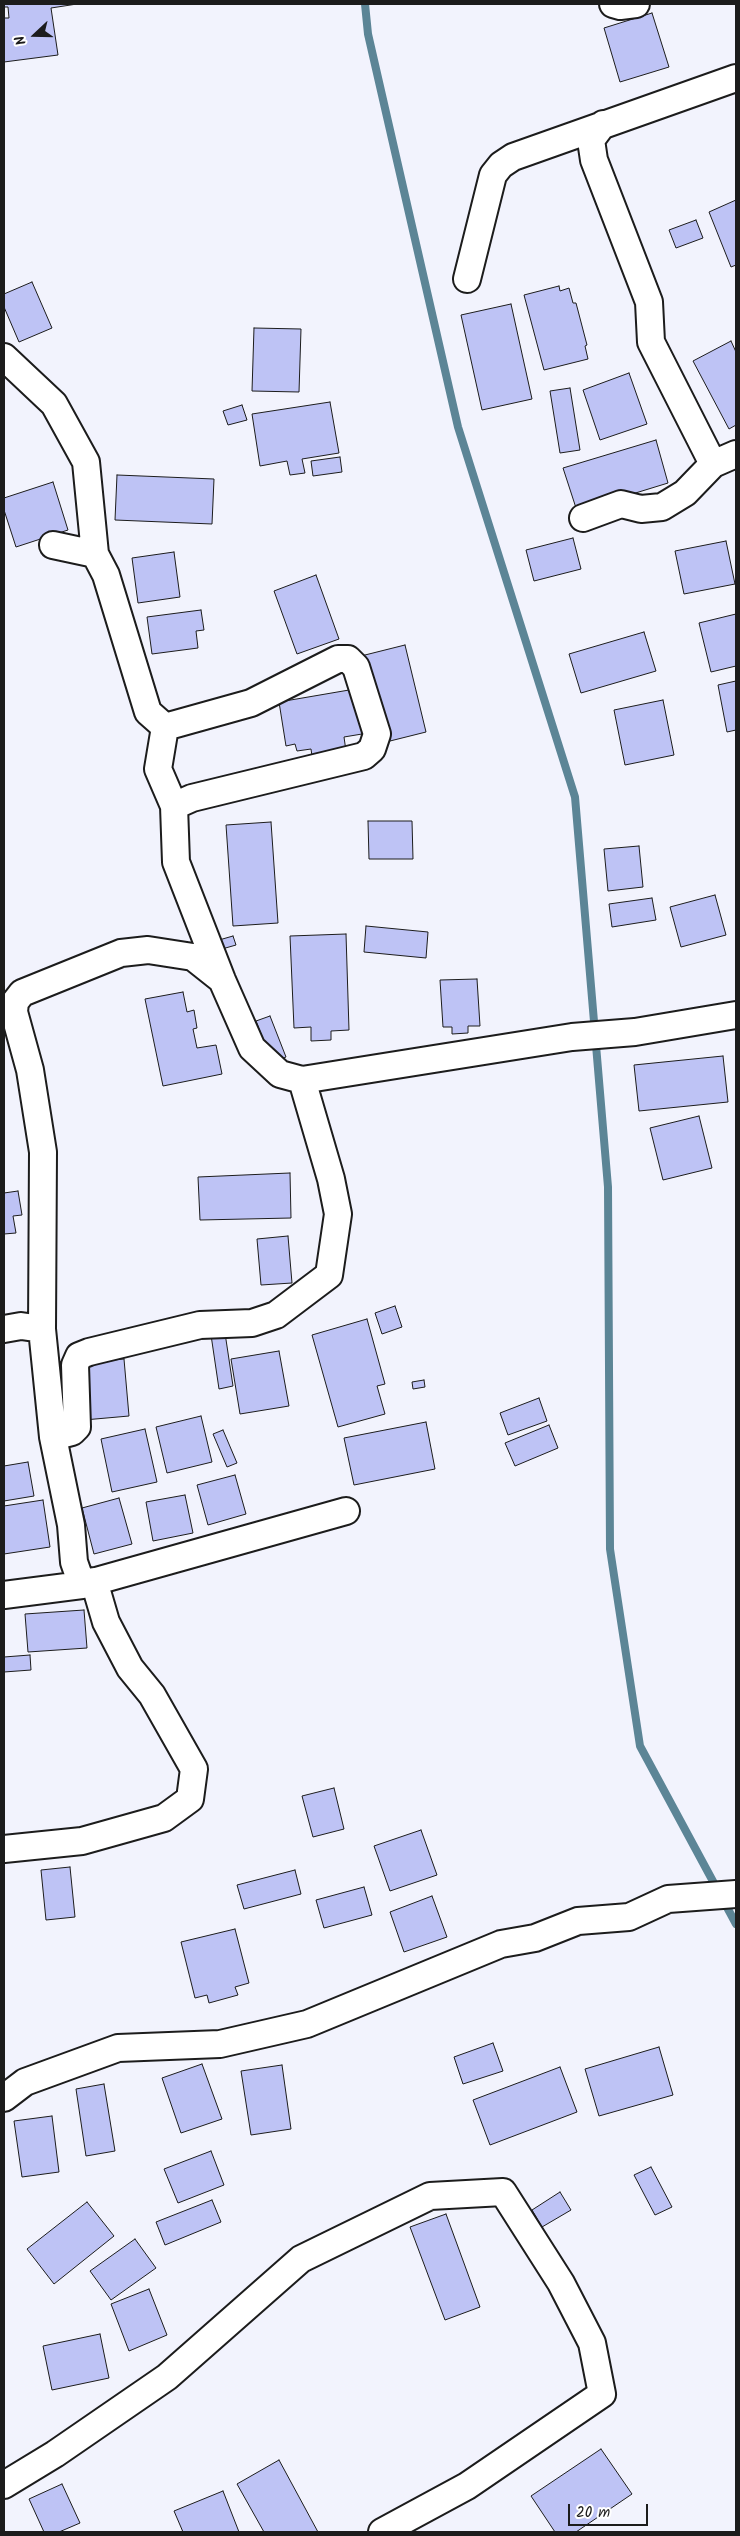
<!DOCTYPE html>
<html>
<head>
<meta charset="utf-8">
<style>
	body { margin:0 }
	#map { position:relative; width:740px; height:2536px; overflow:hidden; background:#f2f3fd; font-family:Kalam,sans-serif }
	canvas { display:block }
	.frame { position:absolute; inset:0; border:5px solid #1c1c1c; pointer-events:none }
	.north { position:absolute; left:10px; top:10px; width:50px; height:50px; -webkit-text-stroke:4px #fff; paint-order:stroke; rotate:249deg; font-size:14px; font-weight:700; line-height:20px; text-align:center; color:#1c1c1c }
	.north::after { content:''; display:block; margin:auto; width:18px; height:22px; background:#1c1c1c; clip-path:polygon(50% 0,100% 100%,50% 72%,0 100%) }
	.scale { position:absolute; left:568px; top:2504px; width:80px; height:22px; box-sizing:border-box; border:2px solid #1c1c1c; border-top:0; padding-left:6px; font-size:15px; line-height:18px; white-space:nowrap; color:#1c1c1c; -webkit-text-stroke:4px #fff; paint-order:stroke }
</style>
</head>
<body>
<div id="map">
<canvas width="740" height="2536"></canvas>
<div class="frame"></div>
<div class="north">N</div>
<div class="scale">20 m</div>
</div>
<script>
const g = document.querySelector('canvas').getContext('2d');
g.lineJoin = 'round';
const toPath = rows => new Path2D(rows.map(r => 'M' + r).join(''));
function stroke(path, color, width, dash) { g.strokeStyle = color; g.lineWidth = width; g.lineCap = dash ? 'butt' : 'round'; g.setLineDash(dash || []); g.stroke(path); }
function fill(path, color) { g.fillStyle = color; g.fill(path, 'evenodd'); }
stroke(toPath([
	[365,4,368,34,458,427,575,797,608,1187,610,1549,640,1746,736,1924]
]), '#5c8596', 8);
const building = toPath([
	[4,4,77,4,51,8,58,55,4,62,4,18,9,18,8,7,4,7,4,4],
	[652,13,669,67,620,82,604,28,652,13],
	[736,200,736,265,731,267,709,212,736,200],
	[696,220,703,238,676,248,669,230,696,220],
	[32,282,52,328,19,342,4,307,4,294,32,282],
	[559,286,560,291,569,288,573,303,576,303,587,345,585,346,588,359,544,370,524,295,559,286],
	[511,304,532,399,482,410,461,315,511,304],
	[254,328,301,329,299,392,252,391,254,328],
	[731,341,736,352,736,425,729,429,693,361,731,341],
	[629,373,647,424,600,440,583,390,629,373],
	[570,388,580,450,560,453,550,391,570,388],
	[330,402,339,453,302,459,305,473,290,475,287,461,260,466,252,414,330,402],
	[242,405,247,420,228,425,223,411,242,405],
	[656,440,668,483,577,511,563,468,656,440],
	[340,457,342,472,313,476,311,461,340,457],
	[117,475,214,479,212,524,115,520,117,475],
	[53,482,68,530,16,547,4,510,4,498,53,482],
	[573,538,581,569,534,581,526,550,573,538],
	[726,541,735,584,684,594,675,551,726,541],
	[174,552,180,597,138,603,132,558,174,552],
	[316,575,339,639,297,654,274,591,316,575],
	[201,610,204,630,196,631,198,648,152,654,147,617,201,610],
	[736,614,736,666,711,672,699,623,736,614],
	[644,632,656,671,581,693,569,654,644,632],
	[405,645,426,732,382,743,361,656,405,645],
	[736,681,736,730,727,732,718,685,736,681],
	[355,689,362,734,344,737,346,751,312,756,311,749,297,751,295,744,286,746,279,702,355,689],
	[663,700,674,755,625,765,614,710,663,700],
	[368,821,412,821,413,859,369,859,368,821],
	[271,822,278,923,233,926,226,825,271,822],
	[639,846,643,887,608,891,604,849,639,846],
	[715,895,726,935,681,947,670,907,715,895],
	[652,898,656,920,612,927,609,904,652,898],
	[366,926,428,932,426,958,364,952,366,926],
	[346,934,349,1030,331,1031,331,1040,311,1041,311,1027,294,1028,290,936,346,934],
	[233,936,236,945,222,949,219,940,233,936],
	[477,979,480,1026,468,1026,468,1033,452,1034,452,1027,443,1027,440,980,477,979],
	[183,992,187,1012,194,1010,197,1028,193,1029,197,1048,216,1045,222,1074,163,1086,145,999,183,992],
	[270,1016,286,1057,272,1063,256,1021,270,1016],
	[723,1056,728,1102,639,1111,634,1065,723,1056],
	[699,1116,712,1168,663,1180,650,1128,699,1116],
	[290,1173,291,1218,200,1220,198,1177,290,1173],
	[18,1191,22,1215,13,1216,16,1233,4,1234,4,1193,18,1191],
	[288,1236,292,1283,261,1285,257,1239,288,1236],
	[395,1306,402,1327,382,1334,375,1313,395,1306],
	[367,1319,385,1384,377,1386,385,1414,338,1427,312,1335,367,1319],
	[225,1333,233,1386,219,1389,211,1335,225,1333],
	[279,1351,289,1406,240,1414,231,1359,279,1351],
	[124,1359,129,1416,84,1420,79,1363,124,1359],
	[61,1362,67,1378,55,1382,49,1366,61,1362],
	[424,1380,425,1387,413,1389,412,1382,424,1380],
	[539,1398,547,1421,508,1435,500,1413,539,1398],
	[201,1416,212,1462,167,1473,156,1427,201,1416],
	[426,1422,435,1469,354,1485,344,1438,426,1422],
	[549,1425,558,1448,515,1466,505,1443,549,1425],
	[145,1429,157,1482,112,1492,101,1439,145,1429],
	[223,1430,237,1463,227,1467,213,1434,223,1430],
	[28,1462,34,1496,4,1501,4,1466,28,1462],
	[235,1475,246,1514,208,1525,197,1485,235,1475],
	[185,1495,193,1533,153,1541,146,1502,185,1495],
	[119,1498,132,1544,94,1554,82,1508,119,1498],
	[43,1500,50,1547,4,1554,4,1506,43,1500],
	[84,1610,87,1648,28,1652,25,1614,84,1610],
	[30,1655,31,1670,4,1672,4,1657,30,1655],
	[334,1788,344,1829,313,1837,302,1796,334,1788],
	[421,1830,437,1875,390,1891,374,1846,421,1830],
	[70,1867,75,1917,46,1920,41,1870,70,1867],
	[295,1870,301,1894,244,1909,237,1885,295,1870],
	[364,1887,372,1915,324,1928,316,1900,364,1887],
	[432,1896,447,1937,404,1952,390,1912,432,1896],
	[235,1929,249,1983,235,1987,238,1995,209,2003,207,1995,195,1998,181,1942,235,1929],
	[493,2043,503,2071,463,2084,454,2057,493,2043],
	[659,2047,673,2095,599,2116,585,2069,659,2047],
	[202,2064,222,2119,181,2133,162,2078,202,2064],
	[282,2065,291,2129,251,2135,241,2071,282,2065],
	[560,2067,577,2112,490,2145,473,2100,560,2067],
	[104,2084,115,2151,86,2156,76,2089,104,2084],
	[52,2116,59,2172,22,2177,14,2121,52,2116],
	[211,2151,224,2185,178,2203,164,2169,211,2151],
	[651,2167,672,2207,655,2215,634,2175,651,2167],
	[560,2192,571,2210,542,2227,532,2210,560,2192],
	[212,2200,221,2222,165,2245,156,2222,212,2200],
	[87,2202,114,2236,54,2284,27,2249,87,2202],
	[446,2214,480,2307,445,2320,410,2227,446,2214],
	[135,2239,156,2268,111,2300,90,2271,135,2239],
	[149,2289,167,2335,129,2351,111,2304,149,2289],
	[100,2334,109,2378,52,2390,43,2346,100,2334],
	[601,2449,632,2494,576,2532,555,2532,531,2496,601,2449],
	[279,2460,318,2532,264,2532,237,2484,279,2460],
	[62,2484,80,2523,59,2532,44,2532,29,2499,62,2484],
	[223,2491,239,2532,183,2532,174,2511,223,2491]
]);
fill(building, '#bec3f5');
stroke(building, '#1c1c1c', 1);
const minor = toPath([
	[613,4,620,6,636,4],
	[603,124,591,140,594,160,649,302,651,342,713,464],
	[467,279,493,175,501,165,513,157,736,78],
	[4,357,54,404,86,462,95,554],
	[583,518,621,504,641,509,662,507,685,493,713,464,736,454],
	[53,545,95,554,106,575,148,712,165,727],
	[165,727,158,769,174,806,176,862,222,980,252,1048,280,1074,302,1080,572,1037,635,1032,736,1015],
	[165,727,251,703,338,659,348,659,356,667,377,734,372,749,364,756,192,798,174,806],
	[4,1329,21,1326,42,1329],
	[53,1437,72,1432,77,1427,75,1365,79,1356,89,1352,200,1325,252,1323,276,1315,329,1275,338,1214,331,1179,302,1080],
	[82,1585,346,1511],
	[4,1595,82,1585,74,1562,71,1525,53,1437,42,1329,43,1152,30,1070,14,1012,15,1002,22,993,121,953,148,950,193,957,222,980],
	[4,1849,82,1841,164,1818,190,1799,194,1769,152,1695,130,1668,106,1622,94,1581],
	[4,2098,25,2082,118,2048,220,2044,307,2024,501,1944,535,1938,578,1921,629,1917,668,1899,736,1894],
	[4,2485,55,2454,167,2377,301,2259,430,2196,503,2192,561,2283,592,2343,602,2394,467,2486,382,2532]
]);
stroke(minor, '#1c1c1c', 30);
stroke(minor, '#fff', 26);
</script>
</body>
</html>
